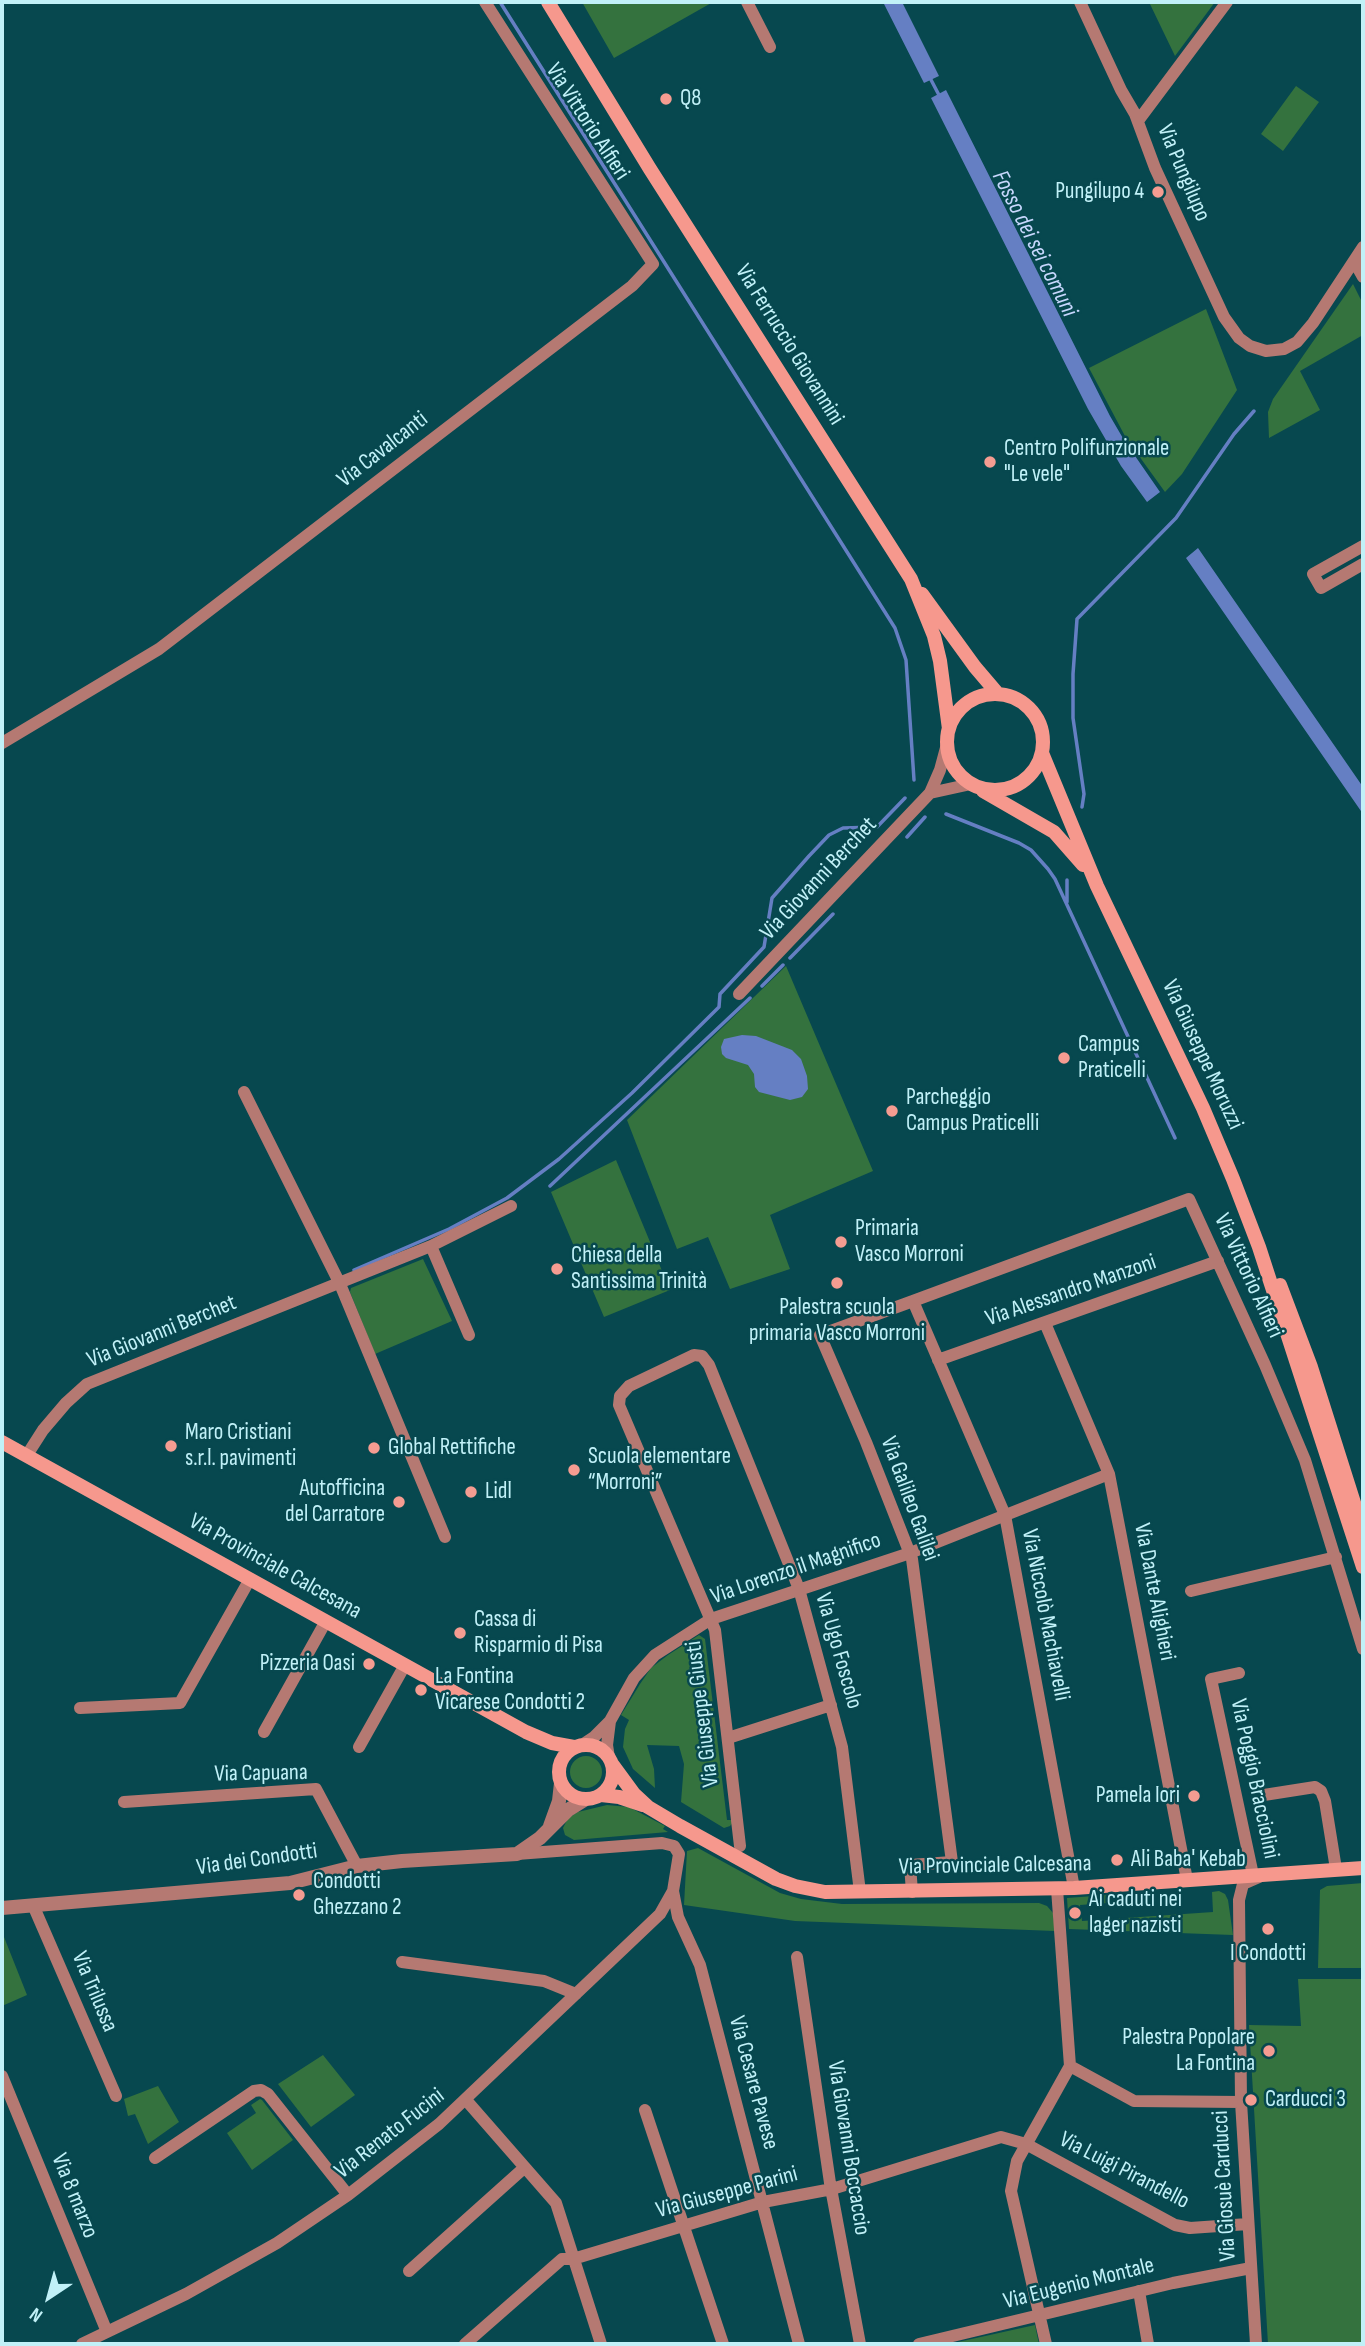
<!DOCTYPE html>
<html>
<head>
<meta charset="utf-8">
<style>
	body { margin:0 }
	#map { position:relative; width:1365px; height:2346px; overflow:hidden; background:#07484f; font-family:"Sofia Sans Condensed",sans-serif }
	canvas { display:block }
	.frame { position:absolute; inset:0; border:4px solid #c1f1f8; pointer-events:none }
	.north { position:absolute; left:14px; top:2262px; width:70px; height:70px; -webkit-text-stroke:5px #07484f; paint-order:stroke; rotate:216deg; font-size:19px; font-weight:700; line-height:28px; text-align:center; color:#c1f1f8 }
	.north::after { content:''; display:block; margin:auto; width:24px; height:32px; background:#c1f1f8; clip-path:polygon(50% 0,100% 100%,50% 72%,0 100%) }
</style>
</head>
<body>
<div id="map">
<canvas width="1365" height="2346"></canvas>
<div class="frame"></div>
<div class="north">N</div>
</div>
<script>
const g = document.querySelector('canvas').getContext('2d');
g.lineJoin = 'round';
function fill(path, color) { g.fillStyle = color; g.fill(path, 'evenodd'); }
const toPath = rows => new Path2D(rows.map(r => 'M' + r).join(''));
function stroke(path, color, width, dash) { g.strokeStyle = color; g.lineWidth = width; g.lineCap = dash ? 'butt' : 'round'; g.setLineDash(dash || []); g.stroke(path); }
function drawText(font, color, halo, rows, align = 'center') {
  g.font = font + ' "Sofia Sans Condensed",sans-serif'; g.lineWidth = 5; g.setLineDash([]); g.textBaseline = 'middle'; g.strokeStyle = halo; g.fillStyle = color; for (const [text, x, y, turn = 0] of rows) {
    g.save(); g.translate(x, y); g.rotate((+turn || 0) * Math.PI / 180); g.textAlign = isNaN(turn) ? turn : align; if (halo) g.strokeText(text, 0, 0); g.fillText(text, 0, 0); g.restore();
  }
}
fill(toPath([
	[582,2,713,2,614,58],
	[1149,2,1215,2,1175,56],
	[1296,86,1319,102,1283,151,1261,134],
	[1353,284,1363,304,1363,335,1300,371,1320,410,1269,438,1268,412,1273,399],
	[1206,309,1237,390,1182,474,1165,492,1126,438,1089,368],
	[786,966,873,1171,770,1215,790,1269,730,1289,708,1237,677,1249,627,1120],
	[616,1160,670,1290,604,1317,551,1192],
	[423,1259,452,1321,375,1354,350,1292,351,1288],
	[699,1635,705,1639,727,1820,735,1820,730,1826,724,1828,681,1802,684,1764,679,1746,647,1745,654,1769,655,1788,633,1769,623,1747,625,1729,629,1720,621,1715,640,1684,651,1668,668,1655],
	'570 1772a16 16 0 1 1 32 0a16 16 0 1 1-32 0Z',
	[607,1805,629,1807,665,1826,663,1829,668,1832,574,1840,565,1835,563,1828,568,1818,578,1812],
	[698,1848,780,1893,801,1899,842,1904,1039,1903,1047,1906,1053,1913,1055,1931,795,1921,684,1905,687,1851],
	[1363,1883,1363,1968,1318,1968,1320,1890,1327,1886],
	[1219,1891,1225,1894,1228,1900,1233,1935,1069,1929,1067,1898,1121,1894,1121,1902,1080,1905,1082,1921,1213,1912,1212,1892],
	[2,1937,4,1937,27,1995,2,2006],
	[1298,1979,1363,1979,1363,2344,1268,2344,1249,2025,1301,2026],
	[323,2055,355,2095,311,2127,278,2084],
	[158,2086,179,2122,148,2144,135,2114,128,2116,124,2099],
	[260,2099,262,2100,293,2140,252,2170,227,2133,256,2113,251,2105],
	[1035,2325,1039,2344,949,2344]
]), '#34723e');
fill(toPath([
	[883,2,902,2,939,76,924,83],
	[946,90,1110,416,1124,440,1160,492,1147,502,1121,466,1088,409,931,98],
	[1198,548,1363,787,1363,814,1186,558],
	[742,1035,756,1036,792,1050,801,1059,807,1076,808,1089,802,1097,790,1100,759,1092,755,1087,754,1074,748,1065,726,1058,722,1054,721,1047,724,1039]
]), '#657fc3');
stroke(toPath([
	[500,2,895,628,906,660,914,780],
	[929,76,940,97],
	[1082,807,1084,794,1073,718,1073,674,1077,619,1176,518,1234,434,1254,411],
	[946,814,1019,843,1031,850,1048,869,1055,879,1175,1138],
	[907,837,925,817],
	[1067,880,1067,902],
	[790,958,833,914],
	[762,986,783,965],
	[550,1186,750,998],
	[354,1270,449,1229,507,1198,559,1159,632,1093,719,1007,720,994,764,947,772,898,809,856,829,835,843,828,877,827,905,798]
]), '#657fc3', 3.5);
stroke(toPath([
	[747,2,770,47],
	[1080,2,1121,90,1135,114,1155,168,1224,317,1239,338,1250,346,1266,351,1284,349,1297,342,1313,323,1363,247],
	[1138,121,1227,2],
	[1354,261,1363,277],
	[1363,546,1313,574,1321,588,1363,564],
	[2,743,159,649,632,286,653,264,485,2],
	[930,793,971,784],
	[739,994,930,793,940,770,947,744],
	[244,1092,340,1284,445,1537],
	[431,1246,469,1335],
	[913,1301,1189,1199,1265,1365,1305,1460,1363,1649],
	[1045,1323,1109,1474,1187,1880],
	[938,1360,1218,1261],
	[27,1455,43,1430,66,1403,87,1384,431,1246,511,1206],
	[1191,1591,1336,1557],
	[1239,1673,1211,1679,1253,1875],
	[80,1708,180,1703,250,1579],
	[264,1732,326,1621],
	[728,1738,831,1705],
	[582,1745,594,1737,610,1721],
	[359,1747,405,1665],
	[609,1758,607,1745,610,1721,634,1678,655,1655,711,1619,910,1553,1109,1474],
	[1264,1795,1315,1787,1321,1791,1325,1801,1336,1869],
	[124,1802,316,1789,357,1866],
	[740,1846,715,1630,619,1405,620,1396,629,1386,694,1355,702,1356,709,1365,799,1589,842,1747,860,1892],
	[673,1891,678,1917,700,1965,799,2344],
	[912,1892,910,1865,952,1862,912,1559,866,1442,820,1335,913,1301,1005,1515,1074,1888],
	[33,1905,116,2096],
	[797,1957,830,2183,860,2344],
	[402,1962,544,1981,576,1994],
	[1070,2066,1134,2101,1241,2102],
	[2,2076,107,2332],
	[466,2100,556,2203,601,2344],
	[645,2110,723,2344],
	[155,2158,254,2091,261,2090,268,2094,348,2195],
	[409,2271,524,2168],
	[1139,2291,1148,2344],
	[82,2344,186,2294,277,2243,348,2195,439,2124,660,1914,673,1891,679,1854,674,1846,662,1843,517,1854],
	[465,2344,562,2259,573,2259,763,2202,832,2189,1001,2137,1026,2144,1175,2225,1190,2228,1248,2224],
	[919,2344,1173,2283,1251,2268],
	[1046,2344,1011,2191,1017,2161,1070,2066,1057,1889],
	[1256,2344,1241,2102,1239,1900,1243,1884,1259,1877]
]), '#b57972', 12);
stroke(toPath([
	[550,1826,559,1801,561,1783],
	[2,1908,290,1883,357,1866,402,1861,517,1854,540,1838,568,1810,584,1800]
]), '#b57972', 14);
stroke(toPath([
	[548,2,650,169,911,579,934,636,940,661,949,729],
	[922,594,975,667,998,694],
	'947 742a48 48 0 1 1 96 0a48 48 0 1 1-96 0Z',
	[1042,753,1097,886,1203,1108,1233,1179,1259,1247,1363,1567],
	[983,791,1054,832,1083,865],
	[1280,1285,1311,1367,1363,1531],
	[2,1442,526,1732,552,1743,574,1747],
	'559 1772a27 27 0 1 1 54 0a27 27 0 1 1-54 0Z',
	[612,1764,634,1794,648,1807,680,1826,776,1879,795,1886,825,1892,1074,1888,1363,1868],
	[601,1795,619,1797,643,1805]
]), '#f6988d', 14);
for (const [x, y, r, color] of [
	[666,99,7,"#f59c91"],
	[1158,192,7,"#f59c91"],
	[990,462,7,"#f59c91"],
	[1064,1058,7,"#f59c91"],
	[892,1111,7,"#f59c91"],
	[841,1242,7,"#f59c91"],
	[557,1269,7,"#f59c91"],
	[837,1283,7,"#f59c91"],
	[171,1446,7,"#f59c91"],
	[374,1448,7,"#f59c91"],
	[574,1470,7,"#f59c91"],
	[471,1492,7,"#f59c91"],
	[399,1502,7,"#f59c91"],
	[460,1633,7,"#f59c91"],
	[369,1664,7,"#f59c91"],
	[421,1690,7,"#f59c91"],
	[1194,1796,7,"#f59c91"],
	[1117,1860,7,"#f59c91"],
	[299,1895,7,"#f59c91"],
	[1075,1913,7,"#f59c91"],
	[1268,1929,7,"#f59c91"],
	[1269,2051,7,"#f59c91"],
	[1251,2100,7,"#f59c91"]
]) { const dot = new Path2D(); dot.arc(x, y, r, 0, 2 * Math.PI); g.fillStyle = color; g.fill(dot); stroke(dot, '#07484f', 2.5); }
drawText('23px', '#c1f1f8', '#07484f', [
	["Q8",680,99],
	["Pungilupo 4",1144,192,"right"],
	["Centro Polifunzionale",1004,449],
	["\"Le vele\"",1004,475],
	["Campus",1078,1045],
	["Praticelli",1078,1071],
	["Parcheggio",906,1098],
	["Campus Praticelli",906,1124],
	["Primaria",855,1229],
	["Vasco Morroni",855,1255],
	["Chiesa della",571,1256],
	["Santissima Trinità",571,1282],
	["Palestra scuola",837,1308,"center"],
	["primaria Vasco Morroni",837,1334,"center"],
	["Maro Cristiani",185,1433],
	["s.r.l. pavimenti",185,1459],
	["Global Rettifiche",388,1448],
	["Scuola elementare",588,1457],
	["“Morroni”",588,1483],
	["Autofficina",385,1489,"right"],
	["del Carratore",385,1515,"right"],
	["Lidl",485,1492],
	["Cassa di",474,1620],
	["Risparmio di Pisa",474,1646],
	["Pizzeria Oasi",355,1664,"right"],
	["La Fontina",435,1677],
	["Vicarese Condotti 2",435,1703],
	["Pamela Iori",1180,1796,"right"],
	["Ali Baba' Kebab",1131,1860],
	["Condotti",313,1882],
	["Ghezzano 2",313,1908],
	["Ai caduti nei",1089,1900],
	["lager nazisti",1089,1926],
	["I Condotti",1268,1954,"center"],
	["Palestra Popolare",1255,2038,"right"],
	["La Fontina",1255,2064,"right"],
	["Carducci 3",1265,2100]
], 'left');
drawText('23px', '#c1f1f8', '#07484f', [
	["Via Vittorio Alfieri",587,122,57],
	["Via Pungilupo",1183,173,67],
	["Via Ferruccio Giovannini",789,345,58],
	["Via Cavalcanti",383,450,-38],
	["Via Giovanni Berchet",819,879,-47],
	["Via Giuseppe Moruzzi",1202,1055,65],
	["Via Vittorio Alfieri",1248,1276,65],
	["Via Alessandro Manzoni",1071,1291,-19],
	["Via Giovanni Berchet",162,1332,-22],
	["Via Galileo Galilei",909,1499,70],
	["Via Provinciale Calcesana",275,1567,29],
	["Via Lorenzo il Magnifico",796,1569,-19],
	["Via Dante Alighieri",1154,1592,79],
	["Via Niccolò Machiavelli",1045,1615,79],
	["Via Ugo Foscolo",838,1651,74],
	["Via Giuseppe Giusti",703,1714,-97],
	["Via Capuana",261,1774,-1],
	["Via Poggio Bracciolini",1254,1779,78],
	["Via dei Condotti",257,1860,-8],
	["Via Provinciale Calcesana",995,1866,-1],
	["Via Trilussa",94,1992,67],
	["Via Cesare Pavese",753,2083,75],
	["Via Renato Fucini",390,2134,-38],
	["Via Giovanni Boccaccio",848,2148,81],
	["Via Luigi Pirandello",1124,2171,27],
	["Via Giosuè Carducci",1225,2186,-93],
	["Via Giuseppe Parini",727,2193,-15],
	["Via 8 marzo",74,2196,68],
	["Via Eugenio Montale",1079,2284,-14]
]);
drawText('italic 24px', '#c7d7fd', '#07484f', [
	["Fosso dei sei comuni",1034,244,63]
]);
</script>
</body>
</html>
